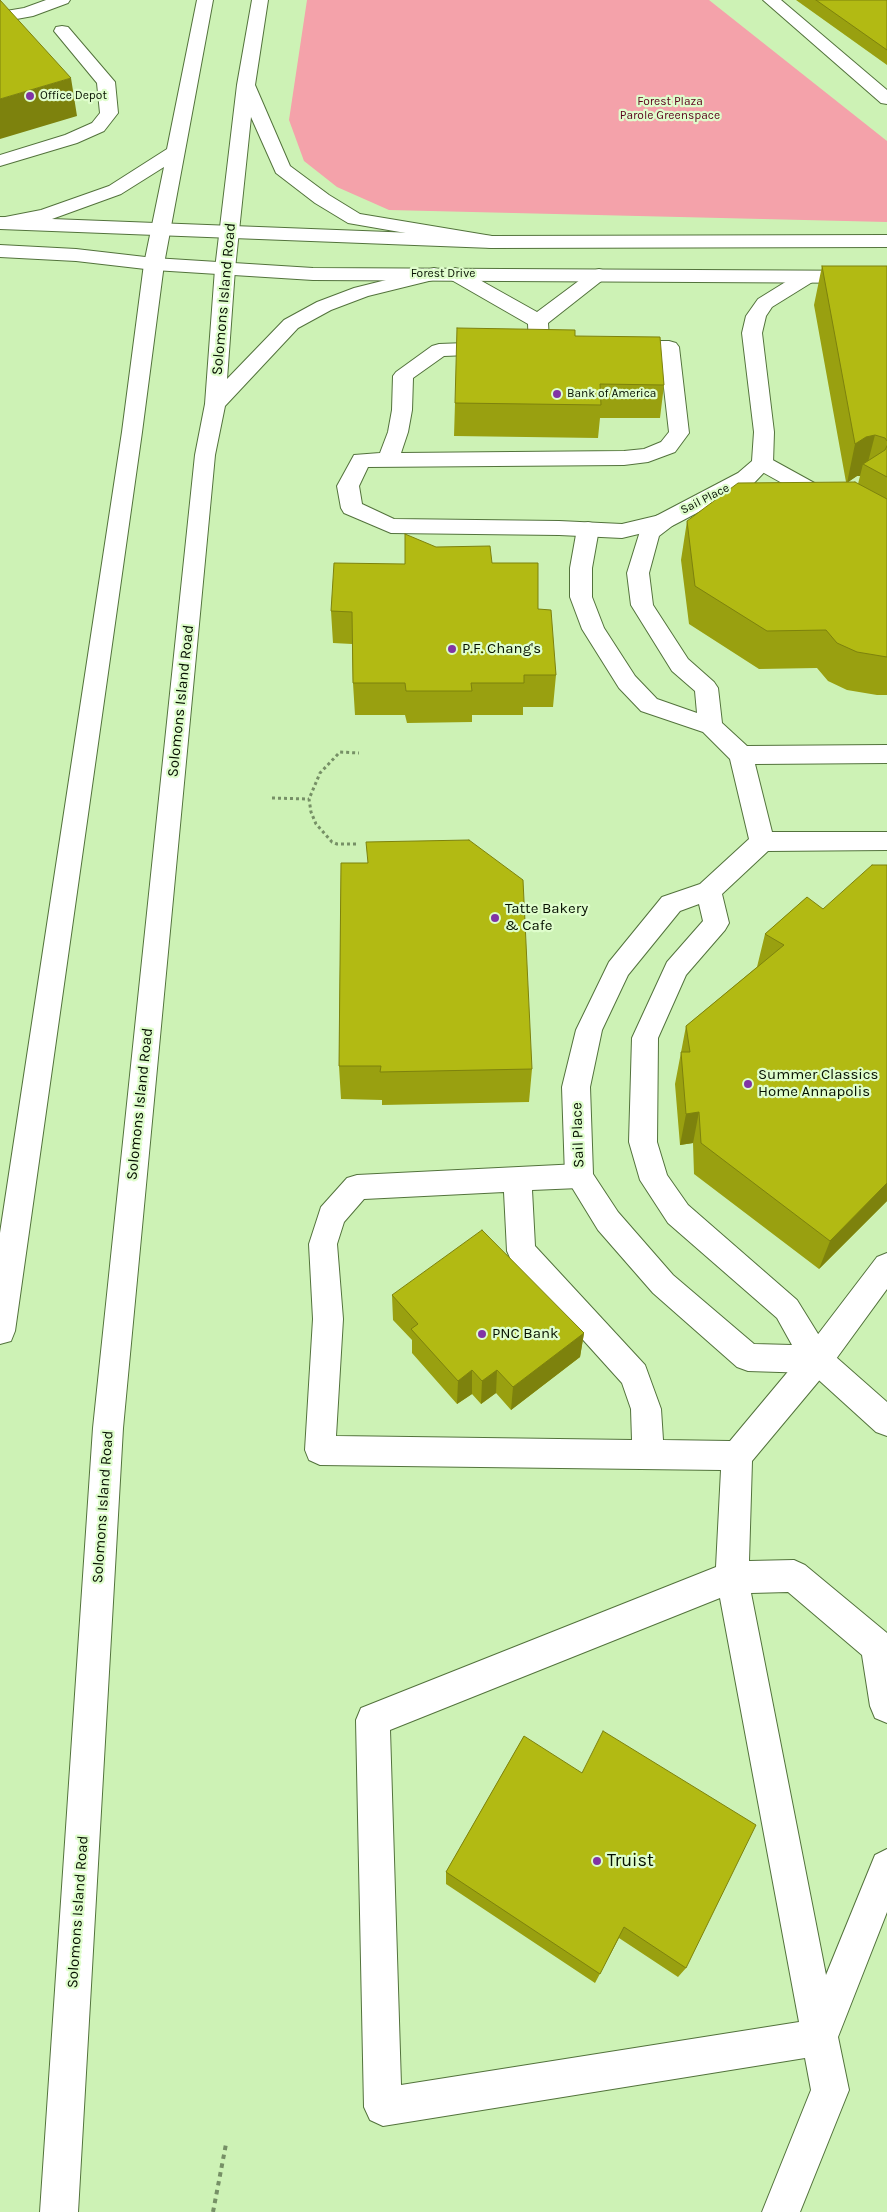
<!DOCTYPE html>
<html>
<head>
<meta charset="utf-8">
<style>
	body { margin:0 }
	canvas { display:block; background:#cdf2b5 }
</style>
</head>
<body>
<canvas width="887" height="2212"></canvas>
<script>
const g = document.querySelector('canvas').getContext('2d');
g.lineJoin = 'round';
function fill(path, color) { g.fillStyle = color; g.fill(path, 'evenodd'); }
const toPath = rows => new Path2D(rows.map(r => 'M' + r).join(''));
function stroke(path, color, width, dash) { g.strokeStyle = color; g.lineWidth = width; g.lineCap = dash ? 'butt' : 'round'; g.setLineDash(dash || []); g.stroke(path); }
function drawText(font, color, halo, rows, align = 'center') {
  g.font = font + ' Karla,sans-serif'; g.lineWidth = 4.5; g.setLineDash([]); g.textBaseline = 'middle'; g.strokeStyle = halo; g.fillStyle = color; for (const [text, x, y, turn = 0] of rows) {
    g.save(); g.translate(x, y); g.rotate((+turn || 0) * Math.PI / 180); g.textAlign = isNaN(turn) ? turn : align; if (halo) g.strokeText(text, 0, 0); g.fillText(text, 0, 0); g.restore();
  }
}
fill(toPath([
	[307,0,709,0,887,141,887,222,389,210,337,187,304,161,289,120]
]), '#f4a2aa');
const service = toPath([
	[46,0,70,0,68,3,33,16,0,22,0,12,24,8,46,0],
	[763,0,781,0,887,90,887,104,881,103,763,0],
	[62,26,68,27,115,82,118,113,104,131,77,143,0,166,0,155,65,135,92,123,100,113,97,83,54,31,56,27,62,26],
	[455,268,462,270,537,312,592,271,599,269,606,271,609,275,548,323,549,340,566,342,569,346,566,350,539,352,532,350,529,346,528,324,448,278,445,274,448,270,455,268],
	[624,341,669,341,676,343,679,347,689,433,675,452,648,462,624,465,368,467,359,486,362,504,394,519,559,521,622,524,664,514,672,516,675,521,672,526,622,538,559,535,391,533,344,513,341,508,337,486,354,455,380,453,388,432,392,410,393,376,396,372,432,346,439,344,493,342,500,344,503,348,500,352,493,354,444,356,413,378,412,410,408,432,401,453,624,451,644,449,661,442,669,432,660,353,617,351,614,347,617,343,624,341],
	[762,456,769,458,887,523,887,539,879,537,755,468,751,463,755,458,762,456],
	[579,1164,589,1167,593,1176,589,1185,579,1188,532,1190,535,1246,645,1365,661,1409,663,1440,730,1441,806,1350,877,1257,887,1253,887,1289,828,1370,752,1461,749,1561,794,1560,805,1565,887,1633,887,1723,875,1718,870,1706,862,1655,788,1592,751,1593,826,1975,875,1855,887,1849,887,1912,838,2037,849,2090,800,2212,762,2212,811,2090,805,2058,383,2126,370,2120,364,2107,356,1720,361,1708,716,1567,721,1470,320,1465,309,1460,305,1450,313,1319,309,1244,321,1207,347,1178,357,1175,579,1164],
	[504,1192,507,1251,511,1260,622,1383,631,1409,632,1440,336,1436,343,1319,337,1244,344,1222,364,1199,504,1192],
	[720,1598,799,2022,401,2085,390,1730,720,1598]
]);
const minor = toPath([
	[807,271,814,273,817,277,814,281,772,307,766,316,762,333,774,432,773,463,754,483,672,526,659,536,649,573,653,605,688,659,714,682,718,688,722,723,747,746,887,745,887,763,755,764,772,832,887,832,887,850,768,851,722,894,729,923,725,930,686,975,658,1038,657,1142,667,1175,688,1205,797,1300,828,1350,887,1402,887,1436,876,1432,811,1373,748,1371,737,1367,653,1293,598,1230,565,1176,562,1087,576,1030,609,962,662,897,700,884,749,839,730,759,703,732,641,711,619,688,582,629,570,597,570,568,577,529,580,524,588,522,596,524,599,529,592,568,592,597,604,628,635,676,657,699,697,713,695,691,672,671,631,605,627,573,641,528,656,516,738,473,752,461,754,432,742,333,746,316,758,299,800,273,807,271],
	[699,904,703,921,667,962,632,1038,629,1142,640,1180,668,1223,777,1318,792,1345,754,1344,673,1275,618,1212,593,1174,590,1087,602,1030,628,975,680,911,699,904]
]);
const secondary = toPath([
	[0,217,492,236,887,235,887,247,492,248,0,229,0,217],
	[0,245,76,249,154,258,313,268,887,271,887,283,313,280,154,270,76,261,0,257,0,245]
]);
const trunk = toPath([
	[197,0,213,0,164,264,142,432,15,1331,11,1341,0,1344,0,1233,122,432,144,264,164,167,121,194,52,219,2,229,0,228,0,218,41,210,109,186,167,149,197,0],
	[252,0,268,0,255,85,290,166,329,195,360,214,492,236,499,238,501,242,499,246,492,248,348,223,315,203,276,173,251,117,235,269,227,379,284,320,317,302,354,288,434,268,441,270,444,274,441,278,368,296,331,310,298,328,225,406,215,455,123,1428,78,2212,40,2212,93,1428,195,455,205,404,215,269,237,85,252,0]
]);
stroke(service, '#53733c', 2);
stroke(minor, '#53733c', 2);
stroke(secondary, '#53733c', 2);
stroke(trunk, '#53733c', 2);
stroke(toPath([
	[272,798,309,799],
	[356,844,337,844,332,842,316,824,311,812,309,799,320,773,340,752,359,753]
]), '#769066', 3, [3, 3]);
stroke(toPath([
	[213,2212,226,2144]
]), '#769066', 4, [4.5, 4.5]);
fill(service, '#fff');
fill(minor, '#fff');
fill(secondary, '#fff');
fill(trunk, '#fff');
fill(toPath([
	[796,0,887,0,887,65],
	[822,266,887,266,887,695,877,695,847,690,828,681,817,668,759,669,689,624,681,560,687,521,846,482,814,305],
	[857,476,860,476,858,484,847,482],
	[575,336,664,385,660,418,600,418,598,438,454,436,455,403],
	[436,547,492,563,538,609,556,675,553,707,523,707,523,715,472,715,472,722,407,723,405,715,355,715,353,683,352,644,333,643,331,611,405,564],
	[341,863,532,1069,529,1102,382,1105,382,1100,341,1099,339,1066],
	[807,897,887,1201,819,1269,694,1174,693,1143,680,1145,675,1084,686,1026,757,967,765,934],
	[392,1295,584,1333,580,1357,511,1410,496,1393,481,1404,472,1394,457,1404,412,1353,412,1340,393,1320],
	[524,1736,686,1968,678,1977,619,1938,595,1983,446,1884,446,1872]
]), '#99a010');
fill(toPath([
	[71,78,77,116,0,139,0,99],
	[875,435,867,466,863,464,860,476,857,476,847,483,855,444,866,437],
	[699,1112,693,1143,680,1145,686,1114],
	[887,1183,887,1201,819,1269,830,1241],
	[584,1333,580,1357,511,1410,513,1387],
	[472,1370,472,1394,457,1404,458,1381],
	[497,1370,496,1393,481,1404,482,1381]
]), '#7d820d');
const building = toPath([
	[0,0,71,78,0,99,0,0],
	[816,0,887,0,887,50,816,0],
	[822,266,887,266,887,441,885,438,875,435,866,437,855,444,822,266],
	[457,328,575,330,575,336,660,337,664,385,600,384,601,405,455,403,457,328],
	[887,446,887,477,863,464,885,450,887,446],
	[855,482,887,499,887,657,857,652,837,643,826,630,767,631,695,586,687,521,738,483,855,482],
	[405,534,436,547,490,546,492,563,538,563,538,609,551,610,556,675,524,675,524,683,471,683,472,691,406,691,405,683,353,683,352,612,331,611,334,563,405,564,405,534],
	[469,840,523,880,532,1069,380,1072,381,1066,339,1066,341,863,368,863,366,842,469,840],
	[872,865,887,865,887,1183,830,1241,701,1143,699,1112,686,1114,681,1052,690,1052,686,1026,784,945,765,934,807,897,823,909,872,865],
	[482,1230,584,1333,513,1387,497,1370,482,1381,472,1370,458,1381,411,1329,418,1324,392,1295,482,1230],
	[603,1731,756,1825,686,1968,624,1927,600,1974,446,1872,524,1736,582,1773,603,1731]
]);
fill(building, '#b2ba13');
stroke(building, '#7d820d', 1);
for (const [x, y, r, color] of [
	[30,96,5,"#8134a5"],
	[557,394,5,"#8134a5"],
	[452,649,5,"#8134a5"],
	[495,918,5,"#8134a5"],
	[748,1084,5,"#8134a5"],
	[482,1334,5,"#8134a5"],
	[597,1861,5,"#8134a5"]
]) { const dot = new Path2D(); dot.arc(x, y, r, 0, 2 * Math.PI); g.fillStyle = color; g.fill(dot); stroke(dot, '#dffdcc', 2); }
drawText('12px', '#061100', '#dffdcc', [
	["Office Depot",40,96],
	["Bank of America",567,394]
], 'left');
drawText('12px', '#5a021c', '#dffdcc', [
	["Forest Plaza",670,102],
	["Parole Greenspace",670,116]
]);
drawText('12px', '#061100', '#dffdcc', [
	["Forest Drive",443,274],
	["Sail Place",705,499,-27]
]);
drawText('15px', '#061100', '#dffdcc', [
	["Solomons Island Road",224,299,-85],
	["Solomons Island Road",181,701,-84],
	["Solomons Island Road",140,1104,-84],
	["Sail Place",578,1135,-92],
	["Solomons Island Road",103,1507,-86],
	["Solomons Island Road",78,1912,-86]
]);
drawText('15px', '#061100', '#dffdcc', [
	["P.F. Chang's",462,649],
	["Tatte Bakery",505,909],
	["& Cafe",505,926],
	["Summer Classics",758,1075],
	["Home Annapolis",758,1092],
	["PNC Bank",492,1334]
], 'left');
drawText('18px', '#061100', '#dffdcc', [
	["Truist",607,1861]
], 'left');
</script>
</body>
</html>
